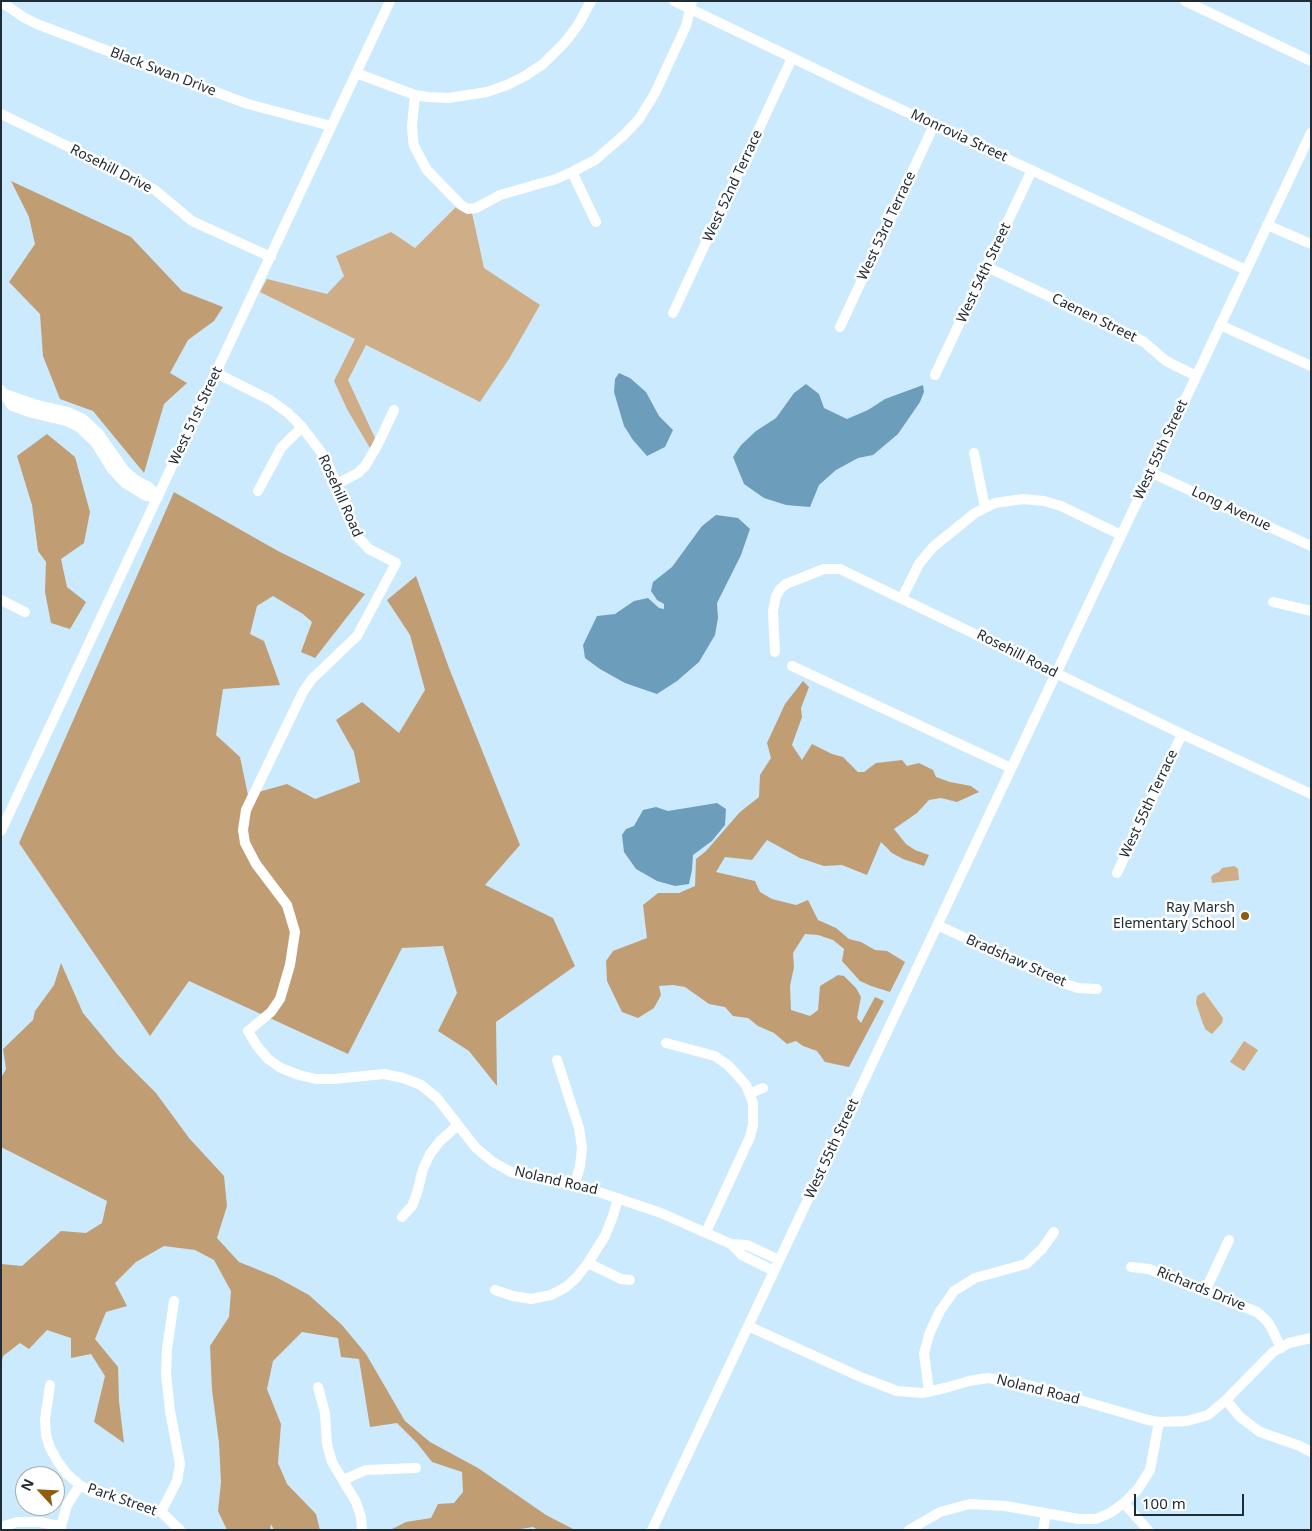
<!DOCTYPE html>
<html>
<head>
<meta charset="utf-8">
<style>
	body { margin:0 }
	#map { position:relative; width:1312px; height:1531px; overflow:hidden; background:#cbeafe; font-family:"Noto Sans",sans-serif }
	canvas { display:block }
	.frame { position:absolute; inset:0; border:2px solid #202c34; pointer-events:none }
	.north { position:absolute; left:15px; top:1466px; width:50px; height:50px; box-sizing:border-box; background:#fff; border:1px solid #a6abae; border-radius:50%; rotate:295deg; font-size:14px; font-weight:700; line-height:20px; text-align:center; color:#202c34 }
	.north::after { content:''; display:block; margin:auto; width:18px; height:22px; background:#8f5c0b; clip-path:polygon(50% 0,100% 100%,50% 72%,0 100%) }
	.scale { position:absolute; left:1134px; top:1494px; width:110px; height:22px; box-sizing:border-box; border:2px solid #202c34; border-top:0; padding-left:6px; font-size:15px; line-height:18px; white-space:nowrap; color:#202c34; -webkit-text-stroke:4px #fff; paint-order:stroke }
</style>
</head>
<body>
<div id="map">
<canvas width="1312" height="1531"></canvas>
<div class="frame"></div>
<div class="north">N</div>
<div class="scale">100 m</div>
</div>
<script>
const g = document.querySelector('canvas').getContext('2d');
g.lineJoin = 'round';
function fill(path, color) { g.fillStyle = color; g.fill(path, 'evenodd'); }
const toPath = rows => new Path2D(rows.map(r => 'M' + r).join(''));
function stroke(path, color, width, dash) { g.strokeStyle = color; g.lineWidth = width; g.lineCap = dash ? 'butt' : 'round'; g.setLineDash(dash || []); g.stroke(path); }
function drawText(font, color, halo, rows, align = 'center') {
  g.font = font + ' "Noto Sans",sans-serif'; g.lineWidth = 5; g.setLineDash([]); g.textBaseline = 'middle'; g.strokeStyle = halo; g.fillStyle = color; for (const [text, x, y, turn = 0] of rows) {
    g.save(); g.translate(x, y); g.rotate((+turn || 0) * Math.PI / 180); g.textAlign = isNaN(turn) ? turn : align; if (halo) g.strokeText(text, 0, 0); g.fillText(text, 0, 0); g.restore();
  }
}
fill(toPath([
	[456,207,472,213,484,268,540,305,509,359,480,402,366,345,348,380,375,438,370,448,348,411,334,381,355,339,260,292,267,279,327,294,344,276,336,256,391,232,415,248],
	[1234,866,1236,867,1238,869,1239,880,1212,883,1211,877,1214,874,1219,872,1222,868],
	[1204,992,1223,1018,1222,1023,1212,1034,1206,1030,1203,1024,1196,1003,1197,996],
	[1244,1041,1258,1050,1244,1071,1230,1062]
]), '#cfad87');
fill(toPath([
	[11,181,131,237,182,291,223,307,214,321,188,340,170,373,187,383,164,404,144,473,93,411,60,399,43,356,40,314,9,282,35,244,29,217],
	[47,434,75,457,90,512,84,543,61,559,67,587,86,602,70,629,51,623,45,592,46,562,38,551,32,505,17,456],
	[174,492,278,551,365,594,315,658,301,652,312,622,303,614,273,596,257,606,250,634,264,641,280,685,223,689,216,735,240,757,248,795,287,784,315,799,360,782,354,752,336,720,362,702,399,733,425,690,410,635,387,600,416,576,449,668,520,845,485,885,553,918,575,966,496,1022,497,1086,469,1051,438,1031,457,993,443,946,402,948,348,1054,189,981,150,1036,19,843],
	[803,681,809,687,801,708,802,717,792,745,802,760,812,744,832,754,843,757,858,772,864,772,876,763,902,760,907,766,919,763,933,770,936,777,950,782,971,786,979,792,957,802,941,798,929,800,917,813,894,829,906,844,915,850,929,855,924,866,903,859,892,853,881,842,867,875,842,865,824,866,800,858,767,840,752,860,725,857,716,872,755,881,760,892,772,899,796,905,808,900,818,920,836,928,849,939,861,942,875,950,887,951,905,962,890,992,871,986,860,981,842,961,844,949,833,940,818,935,805,934,793,953,794,967,790,986,791,1010,810,1016,818,1010,820,986,838,975,844,976,856,988,861,997,857,1018,861,1023,875,997,884,1001,849,1067,825,1062,817,1051,803,1046,796,1041,787,1044,774,1033,758,1026,748,1018,733,1016,725,1007,709,1004,685,987,673,985,659,986,661,995,654,1008,638,1018,622,1012,607,981,606,961,613,951,647,938,643,905,658,893,679,893,695,886,696,859,706,851,740,812,759,797,760,775,771,758,767,743,785,704],
	[61,963,83,1013,117,1054,156,1093,189,1138,224,1176,227,1206,217,1238,239,1262,276,1277,309,1295,342,1325,366,1354,405,1421,430,1442,478,1468,546,1515,575,1530,538,1530,533,1527,514,1530,390,1530,406,1522,431,1518,438,1504,454,1503,463,1492,462,1472,432,1462,417,1443,397,1423,370,1427,359,1359,341,1357,338,1338,302,1332,273,1361,267,1389,281,1424,278,1463,287,1484,316,1514,320,1530,274,1530,271,1524,270,1530,227,1530,218,1511,221,1482,219,1443,212,1390,210,1346,229,1317,231,1291,214,1260,195,1250,164,1246,136,1262,115,1283,127,1306,106,1312,95,1339,118,1367,119,1401,124,1443,94,1422,105,1376,91,1354,71,1358,71,1338,47,1330,29,1349,20,1343,3,1356,1,1365,1,1264,22,1266,61,1231,86,1233,102,1223,107,1201,1,1147,1,1078,6,1069,3,1049,33,1020,35,1011,54,985]
]), '#c19d74');
fill(toPath([
	[619,373,630,378,646,392,659,416,673,430,665,447,647,456,633,440,624,426,614,392,615,379],
	[806,384,819,394,824,408,847,419,868,410,885,399,923,385,924,392,920,402,898,434,873,455,858,458,836,470,819,485,810,507,786,505,764,498,744,484,733,457,741,445,756,431,776,418,794,393],
	[716,515,738,518,750,529,741,555,717,603,718,618,715,635,699,662,677,681,657,694,625,683,600,669,585,658,583,645,597,616,615,614,634,601,648,598,659,608,664,609,664,604,657,600,651,591,653,582,672,567,702,526],
	[717,803,726,809,725,825,712,841,693,855,692,870,689,884,675,886,657,881,636,869,624,852,622,835,626,829,634,826,643,810,656,807,668,811]
]), '#6c9ebc');
stroke(toPath([
	[674,1,855,88,1246,270],
	[1185,1,1311,61],
	[1,2,25,18,37,24,221,94,248,104,331,126],
	[356,73,415,95,428,97,448,98,487,92,507,85,525,76,543,64,566,41,578,25,591,1],
	[415,95,412,126,413,139,414,146,427,170,461,205,468,209,476,208,500,195,556,179,572,172,595,160,624,135,639,119,655,93,686,26,692,1],
	[1,114,143,183,155,190,192,221,271,257],
	[572,172,596,222],
	[1267,225,1311,244],
	[987,267,1133,336,1144,342,1166,361,1196,376],
	[673,313,792,58],
	[1220,325,1311,366],
	[840,327,934,125],
	[216,373,270,400,288,413,302,427,324,456,337,484,357,536,369,549,396,563,357,636,312,679,303,692,246,810,243,830,245,843,256,864,287,905,295,932,290,965,280,999,271,1012,248,1031,257,1046,268,1059,281,1068,299,1075,316,1079,334,1079,384,1074,403,1078,421,1085,437,1098,476,1148,493,1162,511,1172,531,1177,575,1184,661,1213,731,1244,742,1255,774,1271],
	[935,375,1032,170],
	[1,390,12,406,32,413,66,421,79,427,95,442,111,468,125,483,146,496,158,497],
	[5,394,34,404,68,412,83,419,99,434,125,471,137,481,149,487,158,497],
	[974,453,985,508],
	[1150,472,1311,546],
	[337,484,358,473,365,466,377,446,394,410],
	[258,491,281,448,302,427],
	[902,598,919,564,933,547,975,513,995,503,1023,499,1044,501,1061,506,1121,535],
	[1,600,25,612],
	[1273,602,1311,611],
	[775,652,773,611,776,596,780,589,786,584,824,569,840,569,1182,734,1311,794],
	[792,666,1011,768],
	[1,831,390,1],
	[1117,873,1182,734],
	[937,925,1066,984,1078,988,1097,989],
	[666,1043,715,1056,729,1066,746,1085,753,1103,753,1125,750,1137,706,1232],
	[557,1060,579,1128,582,1148,580,1166,575,1184],
	[751,1093,763,1088],
	[402,1217,412,1206,417,1193,423,1169,430,1154,440,1141,458,1125],
	[731,1244,747,1245,779,1260],
	[588,1263,621,1279,630,1280],
	[1131,1267,1149,1269,1257,1312,1267,1321,1273,1331,1281,1348],
	[495,1290,513,1296,531,1299,551,1295,566,1287,576,1278,588,1263,605,1236,613,1216,618,1198],
	[1205,1291,1229,1240],
	[748,1326,863,1378,897,1391,922,1393,945,1388,969,1381,988,1378,1032,1386,1148,1420,1159,1422,1187,1421,1208,1415,1226,1400,1273,1352,1289,1343,1311,1338],
	[50,1385,45,1420,46,1435,50,1448,58,1462,67,1474,80,1485,92,1492,161,1512,180,1530],
	[318,1387,325,1413,327,1444,332,1462,356,1502,361,1517,362,1530],
	[929,1392,924,1353,930,1332,940,1311,954,1291,975,1278,1026,1264,1042,1249,1054,1232],
	[1226,1400,1240,1417,1260,1432,1300,1446,1311,1452],
	[343,1480,366,1470,416,1468],
	[1124,1503,1148,1530],
	[161,1512,177,1481,180,1464,170,1411,166,1374,167,1349,174,1301],
	[1,1527,17,1522,39,1522,60,1526],
	[60,1530,67,1505,80,1485],
	[652,1530,1311,133],
	[909,1530,940,1512,970,1504,1005,1506,1079,1519,1096,1519,1110,1513,1124,1503,1138,1489,1150,1470,1159,1422],
	[1043,1530,1046,1513]
]), '#fff', 10);
for (const [x, y, r, color] of [
	[1245,916,5,"#8f5c0b"]
]) { const dot = new Path2D(); dot.arc(x, y, r, 0, 2 * Math.PI); g.fillStyle = color; g.fill(dot); stroke(dot, '#fff', 2); }
drawText('14px', '#202c34', '#fff', [
	["Black Swan Drive",163,72,21],
	["Monrovia Street",959,136,25],
	["Rosehill Drive",111,169,27],
	["West 52nd Terrace",733,186,-65],
	["West 53rd Terrace",887,226,-65],
	["West 54th Street",984,273,-65],
	["Caenen Street",1094,318,26],
	["West 51st Street",196,416,-65],
	["West 55th Street",1161,450,-65],
	["Rosehill Road",340,496,66],
	["Long Avenue",1231,509,25],
	["Rosehill Road",1017,654,27],
	["West 55th Terrace",1149,804,-65],
	["Bradshaw Street",1016,961,24],
	["West 55th Street",832,1149,-65],
	["Noland Road",556,1181,13],
	["Richards Drive",1201,1289,22],
	["Noland Road",1038,1390,14],
	["Park Street",122,1500,19]
]);
drawText('14px', '#202c34', '#fff', [
	["Ray Marsh",1235,908],
	["Elementary School",1235,924]
], 'right');
</script>
</body>
</html>
